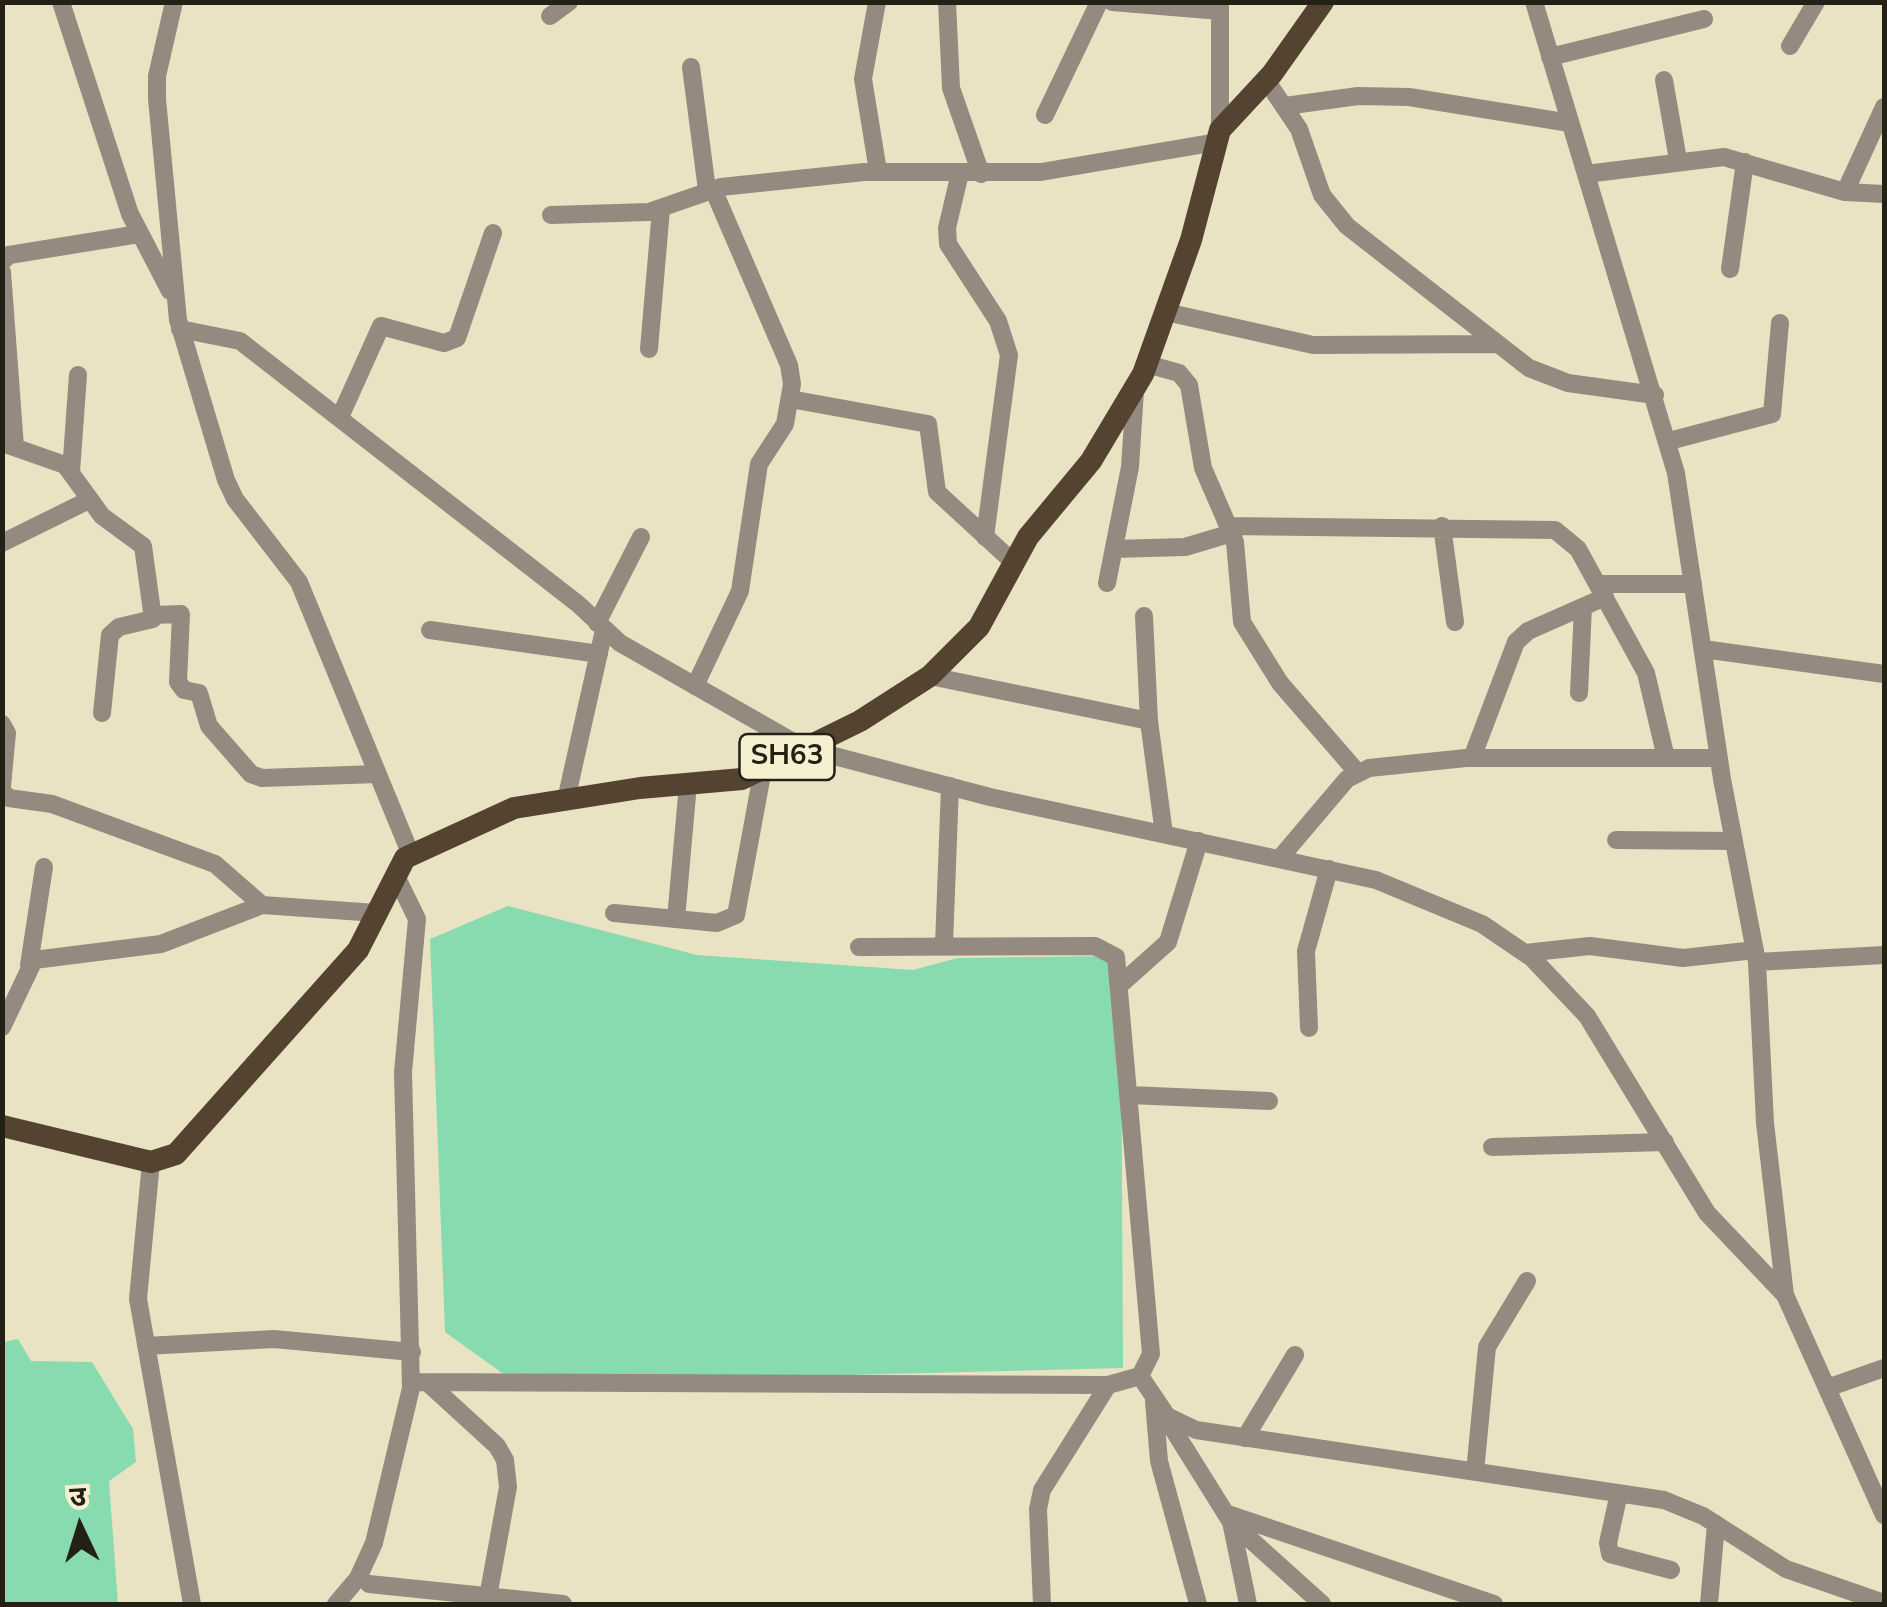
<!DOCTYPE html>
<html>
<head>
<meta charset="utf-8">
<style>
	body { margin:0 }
	#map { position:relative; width:1887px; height:1607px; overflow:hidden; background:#eae3c3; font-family:"Nunito Sans","Noto Sans Devanagari",sans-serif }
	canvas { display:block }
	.frame { position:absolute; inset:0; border:5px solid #232115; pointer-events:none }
	.north { position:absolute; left:30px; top:1477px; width:100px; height:100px; -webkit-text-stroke:8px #f7f0d0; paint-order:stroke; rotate:356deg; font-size:28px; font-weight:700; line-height:40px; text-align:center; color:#232115 }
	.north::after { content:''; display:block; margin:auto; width:35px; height:45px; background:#232115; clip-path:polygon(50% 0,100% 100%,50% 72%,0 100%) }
</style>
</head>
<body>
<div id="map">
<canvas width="1887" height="1607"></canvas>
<div class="frame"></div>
<div class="north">उ</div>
</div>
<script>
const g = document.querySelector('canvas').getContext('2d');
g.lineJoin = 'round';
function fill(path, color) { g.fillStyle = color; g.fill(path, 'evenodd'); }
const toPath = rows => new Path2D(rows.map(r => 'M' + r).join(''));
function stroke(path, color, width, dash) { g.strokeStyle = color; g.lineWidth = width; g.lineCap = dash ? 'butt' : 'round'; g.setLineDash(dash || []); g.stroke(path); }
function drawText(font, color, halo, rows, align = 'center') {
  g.font = font + ' "Nunito Sans",sans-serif'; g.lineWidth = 8; g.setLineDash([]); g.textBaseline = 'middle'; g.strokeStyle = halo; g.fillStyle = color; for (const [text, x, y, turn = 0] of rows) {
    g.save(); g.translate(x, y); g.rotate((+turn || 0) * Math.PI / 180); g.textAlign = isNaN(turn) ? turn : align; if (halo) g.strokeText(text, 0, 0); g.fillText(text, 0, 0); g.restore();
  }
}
fill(toPath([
	[508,906,697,955,913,970,957,958,1109,956,1121,1003,1123,1368,655,1380,502,1373,445,1332,430,939],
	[18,1339,31,1361,92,1362,133,1429,136,1462,109,1481,118,1604,3,1604,3,1342]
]), '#87dbae');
stroke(toPath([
	[61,2,130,214,170,291],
	[174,2,157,76,157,99,178,320,226,480,235,499,299,582,411,855],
	[877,2,863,79,878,171],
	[947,2,951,88,981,174],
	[1112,2,1220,11],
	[1220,2,1220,130],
	[1534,2,1676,473,1722,779,1757,962,1765,1123,1785,1295,1884,1515],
	[550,16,569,2],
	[1790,46,1816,2],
	[1550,57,1704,19],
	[691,67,707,190],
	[1266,80,1299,129,1322,195,1347,226,1529,368,1568,383,1655,395],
	[1664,80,1678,160],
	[1285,106,1358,96,1409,97,1570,123],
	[1045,115,1099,2],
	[960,173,947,228,948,244,998,321,1009,355,985,537],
	[1586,174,1724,157,1845,192,1884,194],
	[1845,192,1884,107],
	[551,215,649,212,721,187,864,172,1041,172,1217,142],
	[2,262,9,255,139,234],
	[1730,269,1745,162],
	[2,272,15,447],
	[1166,312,1313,345,1496,344],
	[180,329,240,341,578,604,620,643,804,748,990,797,1376,880,1482,924,1532,958,1587,1016,1707,1213,1785,1295],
	[649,349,661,209],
	[1147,364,1179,373,1189,385,1203,468,1235,542,1242,622,1280,683,1357,772],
	[790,399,928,424,937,492,1013,562],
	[340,417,381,326,444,343,457,338,493,233],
	[1669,441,1772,414,1780,323],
	[2,443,65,465,102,516,143,546,153,619,119,627,110,635,102,713],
	[71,472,78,375],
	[1228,526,1555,530,1578,549,1646,673,1666,758],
	[1442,526,1455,622],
	[2,543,89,500],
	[1114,549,1185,547,1232,533],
	[1107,583,1130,467,1135,391],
	[1598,584,1693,584],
	[153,615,181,614,178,682,184,690,199,693,209,726,251,774,262,778,378,774],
	[1144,616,1149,721,1164,834],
	[597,623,641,537],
	[430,630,599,654],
	[1703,649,1884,674],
	[930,676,1149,721],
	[695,686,740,591,759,464,785,424,792,384,789,365,713,189],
	[1579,693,1583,607],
	[2,724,7,733,2,786],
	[1472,758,1516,642,1528,631,1605,597],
	[2,791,9,798,52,804,215,864,262,905,377,913],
	[566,800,604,630],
	[1616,840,1734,841],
	[1280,858,1347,779,1369,768,1466,758,1719,758],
	[614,913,717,923,736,915,763,769],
	[676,919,688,784],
	[944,945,950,786],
	[1525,953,1590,946,1683,958,1755,950],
	[1757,962,1884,955],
	[29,965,44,867],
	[1121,984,1168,942,1199,841],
	[2,1027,34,960,161,944,262,905],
	[1309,1028,1306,951,1329,869],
	[1130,1095,1269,1101],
	[1492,1147,1665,1142],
	[151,1162,138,1299,192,1604],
	[146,1346,274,1339,412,1352],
	[1140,1376,1167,1416,1196,1430,1664,1500,1703,1516,1786,1569,1884,1603],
	[411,1382,1108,1385,1140,1376,1151,1354,1116,957,1095,946,859,947],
	[427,1382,497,1446,505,1460,508,1487,488,1597],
	[1827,1388,1884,1368],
	[1154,1401,1159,1461,1198,1604],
	[1166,1418,1231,1522,1248,1604],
	[1245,1438,1295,1355],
	[1475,1472,1487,1347,1527,1281],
	[1619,1493,1608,1543,1610,1554,1671,1570],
	[1228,1514,1494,1604],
	[1231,1522,1322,1604],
	[369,1584,563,1604],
	[336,1604,358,1578,374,1543,411,1388,403,1072,417,919,396,876],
	[1042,1604,1038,1509,1042,1490,1108,1385],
	[1709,1604,1716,1524]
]), '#958a80', 18);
stroke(toPath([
	[2,1126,151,1162,176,1154,358,950,405,858,514,808,640,788,742,779,860,721,930,676,979,627,1028,537,1091,461,1143,374,1191,240,1220,130,1272,74,1323,2]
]), '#554332', 22);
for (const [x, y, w] of [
	[787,757,95]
]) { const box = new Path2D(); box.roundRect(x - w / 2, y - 23, w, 46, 8); g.fillStyle = '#f7f0d0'; g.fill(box); stroke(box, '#232115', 2.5); }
drawText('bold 28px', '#232115', null, [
	["SH63",787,757]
]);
</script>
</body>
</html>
